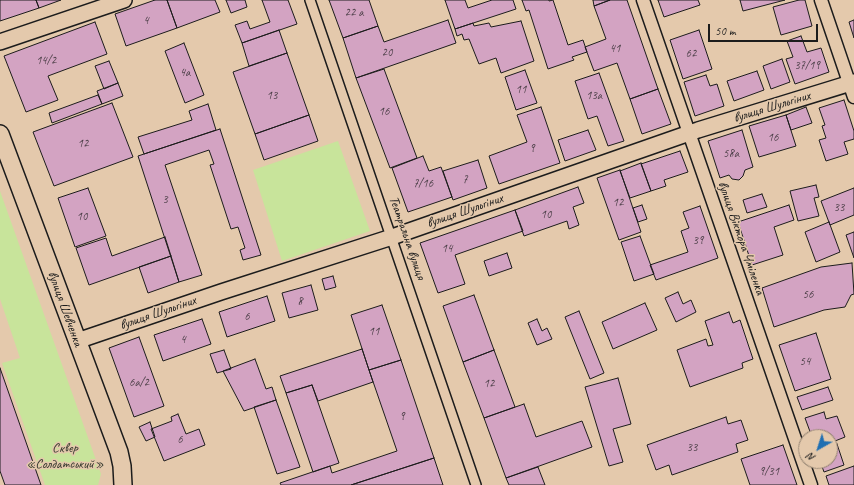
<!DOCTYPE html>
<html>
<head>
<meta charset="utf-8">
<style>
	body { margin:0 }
	#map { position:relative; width:854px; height:485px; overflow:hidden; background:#e4c9ac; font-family:Caveat,sans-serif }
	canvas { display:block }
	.north { position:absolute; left:798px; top:429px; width:40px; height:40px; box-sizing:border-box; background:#e4c9ac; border:1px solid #948472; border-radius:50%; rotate:219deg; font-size:11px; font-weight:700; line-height:16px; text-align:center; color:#1c1c1c }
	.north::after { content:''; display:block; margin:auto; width:14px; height:18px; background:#1f6fb2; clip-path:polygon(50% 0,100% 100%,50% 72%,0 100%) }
	.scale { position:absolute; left:708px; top:24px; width:110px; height:18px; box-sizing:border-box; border:2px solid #1c1c1c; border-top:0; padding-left:5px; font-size:12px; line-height:14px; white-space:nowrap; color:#1c1c1c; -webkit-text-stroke:3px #e4c9ac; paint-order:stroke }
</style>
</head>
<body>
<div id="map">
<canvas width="854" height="485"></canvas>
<div class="north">N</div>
<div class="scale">50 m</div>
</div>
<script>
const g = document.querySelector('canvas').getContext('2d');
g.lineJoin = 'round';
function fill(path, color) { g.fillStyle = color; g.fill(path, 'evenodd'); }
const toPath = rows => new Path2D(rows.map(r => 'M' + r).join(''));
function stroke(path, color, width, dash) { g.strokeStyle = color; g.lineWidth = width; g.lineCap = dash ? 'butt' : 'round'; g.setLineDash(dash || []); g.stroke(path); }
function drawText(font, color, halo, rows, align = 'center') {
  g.font = font + ' Caveat,sans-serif'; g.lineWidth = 3; g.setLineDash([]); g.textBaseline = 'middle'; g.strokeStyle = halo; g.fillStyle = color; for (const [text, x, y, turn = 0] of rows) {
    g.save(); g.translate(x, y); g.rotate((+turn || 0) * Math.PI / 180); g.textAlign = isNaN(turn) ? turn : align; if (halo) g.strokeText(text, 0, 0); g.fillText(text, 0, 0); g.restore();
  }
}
fill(toPath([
	[338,141,370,231,282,261,253,170],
	[0,191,101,474,98,485,45,485,2,363,20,358,0,299]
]), '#c8e49b');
const building = toPath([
	[0,0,36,0,39,8,0,21,0,0],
	[36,0,61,0,39,8,36,0],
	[155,0,167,0,177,28,126,46,115,14,155,0],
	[167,0,215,0,220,12,177,28,167,0],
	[226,0,245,0,247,7,231,13,226,0],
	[262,0,288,0,297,24,242,43,235,25,247,21,250,29,270,22,262,0],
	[329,0,369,0,378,26,343,38,329,0],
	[445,0,465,0,468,8,492,0,513,0,516,9,455,29,445,0],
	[522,0,549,0,549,1,553,0,568,45,583,40,587,52,572,57,574,60,548,69,529,10,526,11,522,0],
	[593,0,610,0,594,6,593,0],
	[610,0,627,0,658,89,630,99,617,63,594,71,585,47,606,39,594,6,610,0],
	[658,0,698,0,700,5,664,17,658,0],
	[740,0,785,0,743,11,740,0],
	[799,0,805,0,812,26,781,35,773,7,799,0],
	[448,20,456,43,356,78,343,38,378,26,384,42,448,20],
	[854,20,854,38,849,22,854,20],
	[521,21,534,61,501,73,496,58,479,64,469,39,464,40,462,34,457,36,455,29,473,23,474,26,489,23,491,27,521,21],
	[95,22,107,54,48,76,58,100,26,112,4,56,95,22],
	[279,30,287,53,249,66,242,43,279,30],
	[699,30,712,69,683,79,670,40,699,30],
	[801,36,807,52,821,48,829,72,795,84,786,59,793,57,787,41,801,36],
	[184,43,204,95,185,103,165,51,184,43],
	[287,53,309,115,255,134,233,72,287,53],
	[782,59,790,82,771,89,763,66,782,59],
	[109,61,118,83,104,89,95,66,109,61],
	[384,69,417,158,390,168,356,78,384,69],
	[525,70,537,103,516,110,505,77,525,70],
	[757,71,764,90,734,101,727,81,757,71],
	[599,73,624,141,608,146,597,116,588,119,575,81,599,73],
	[706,75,710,86,717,84,724,106,695,116,684,82,706,75],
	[118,83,123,96,102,104,97,91,118,83],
	[658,89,671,124,642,134,630,99,658,89],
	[98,95,102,104,52,123,49,113,98,95],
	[844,100,854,131,854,139,844,142,848,154,826,161,819,140,826,138,822,126,825,125,819,108,844,100],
	[112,103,133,157,54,186,33,132,112,103],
	[208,104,216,130,144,154,138,137,192,120,189,111,208,104],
	[541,107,560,163,499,184,489,156,527,142,517,115,541,107],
	[806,107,812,123,791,130,786,115,806,107],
	[309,115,318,141,264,160,255,134,309,115],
	[786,115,796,146,759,157,749,126,786,115],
	[220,129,261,255,243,260,240,250,245,248,238,227,231,229,210,165,214,164,209,150,165,165,202,275,179,282,138,156,220,129],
	[588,130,596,150,565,161,558,140,588,130],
	[742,130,753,167,745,170,743,176,739,180,732,179,729,175,720,178,708,141,742,130],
	[680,151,688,172,664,180,666,186,651,191,641,164,680,151],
	[423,156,429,171,441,167,452,197,408,212,392,168,423,156],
	[478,160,487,188,453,200,443,171,478,160],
	[641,163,651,191,630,198,620,171,641,163],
	[620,170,641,232,619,240,597,178,620,170],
	[816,185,819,197,814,198,819,216,798,221,790,191,816,185],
	[578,187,584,203,573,207,579,225,569,229,567,221,524,236,515,210,578,187],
	[88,188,106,236,75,247,58,198,88,188],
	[854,188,854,215,830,225,821,201,854,188],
	[762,194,767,207,747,213,743,200,762,194],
	[642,205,647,219,638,222,633,208,642,205],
	[789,205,794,220,774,227,783,255,752,265,738,222,789,205],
	[700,206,718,258,656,280,650,265,688,252,681,231,689,228,683,212,700,206],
	[515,210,523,231,455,255,465,284,438,293,420,243,515,210],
	[829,222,840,252,816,262,805,232,829,222],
	[854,232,854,258,846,235,854,232],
	[640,236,654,274,634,281,621,242,640,236],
	[165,237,171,256,89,285,76,248,106,238,112,256,165,237],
	[507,253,512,268,489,276,484,261,507,253],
	[171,256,179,282,148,293,139,267,171,256],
	[852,263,854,294,851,295,845,307,824,310,774,327,762,288,821,267,852,263],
	[333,276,336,287,325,290,322,279,333,276],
	[311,285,318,310,289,318,282,293,311,285],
	[678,292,683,304,691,300,696,312,676,322,665,298,678,292],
	[474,295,494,350,463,362,443,306,474,295],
	[267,296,275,321,227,337,219,312,267,296],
	[645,303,657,330,613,349,602,322,645,303],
	[382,305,401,360,369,370,351,315,382,305],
	[579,311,604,373,590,379,565,317,579,311],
	[729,312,733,323,740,320,753,359,742,363,743,368,690,387,677,350,706,339,708,346,713,345,705,321,729,312],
	[202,319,211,344,163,361,154,335,202,319],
	[537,319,542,331,547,328,552,339,537,345,528,323,537,319],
	[816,333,831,379,795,391,779,345,816,333],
	[139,337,164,406,134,417,109,348,139,337],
	[362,349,373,382,318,401,312,385,286,393,280,376,362,349],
	[224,350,231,369,217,373,210,354,224,350],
	[494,350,515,407,484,418,463,362,494,350],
	[255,359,266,389,272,387,276,400,244,411,223,371,255,359],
	[401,360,434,458,351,485,281,485,280,483,330,466,332,473,397,451,369,370,401,360],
	[0,368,41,485,5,485,0,471,0,368],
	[618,378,631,424,613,429,623,462,609,466,585,387,618,378],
	[312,385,339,463,313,472,286,393,312,385],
	[828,387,833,400,802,410,797,397,828,387],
	[276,400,300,467,277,474,254,407,276,400],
	[524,404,536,437,582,421,592,447,506,478,484,418,524,404],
	[824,412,826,419,837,416,845,437,830,443,830,437,812,437,805,418,824,412],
	[178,414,186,434,199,429,205,445,164,461,151,429,172,421,171,417,178,414],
	[726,417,728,424,741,420,748,440,736,444,738,452,672,475,669,465,656,470,647,445,726,417],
	[150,422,155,437,146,441,139,427,150,422],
	[837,444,844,465,824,472,820,461,830,461,830,446,837,444],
	[783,445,797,485,750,485,741,459,783,445],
	[434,458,443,485,351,485,434,458],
	[854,466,854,485,829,485,826,476,854,466],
	[538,467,545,485,509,485,506,478,538,467]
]);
fill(building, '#d3a3c2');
stroke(building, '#1c1c1c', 1);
const pedestrian = toPath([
	[310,0,476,485]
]);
const minor = toPath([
	[643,0,811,485],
	[821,0,854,97]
]);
const tertiary = toPath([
	[0,42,124,0],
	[77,341,221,292,392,237,698,130,854,82]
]);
const secondary = toPath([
	[0,134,119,452,122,466,123,485]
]);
stroke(pedestrian, '#1c1c1c', 12);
stroke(minor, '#1c1c1c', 15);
stroke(tertiary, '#1c1c1c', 18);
stroke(secondary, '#1c1c1c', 20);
stroke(pedestrian, '#e4c9ac', 9);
stroke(minor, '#e4c9ac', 12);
stroke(tertiary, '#e4c9ac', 15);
stroke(secondary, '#e4c9ac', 17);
drawText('12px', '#4a3e46', null, [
	["22 а",354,13],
	["4",146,21],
	["41",615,49],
	["20",387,53],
	["62",691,54],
	["14/2",46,61],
	["37/19",807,66],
	["4а",185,73],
	["11",521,90],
	["13",272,96],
	["13а",594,96],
	["16",384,112],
	["16",773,138],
	["12",83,144],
	["9",532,149],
	["58а",731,154],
	["7",465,180],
	["7/16",423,184],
	["3",165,200],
	["12",618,203],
	["33",839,208],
	["10",546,215],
	["10",82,217],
	["39",698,241],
	["14",447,249],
	["56",808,295],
	["8",300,302],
	["6",247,317],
	["11",374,332],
	["4",183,340],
	["54",805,362],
	["6а/2",139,383],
	["12",489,384],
	["9",402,417],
	["6",180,440],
	["33",692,448],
	["9/31",769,472]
]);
drawText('14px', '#1c1c1c', '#e4c9ac', [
	["вулиця Шульгіних",772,107,-17],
	["вулиця Шульгіних",465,211,-19],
	["Театральна вулиця",407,238,71],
	["вулиця Віктора Чміленка",741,238,71],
	["вулиця Шевченка",65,309,70],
	["вулиця Шульгіних",158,313,-19]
]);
drawText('14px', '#363a2f', '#e4c9ac', [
	["Сквер",65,448],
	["«Солдатський»",65,464]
]);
</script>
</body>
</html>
